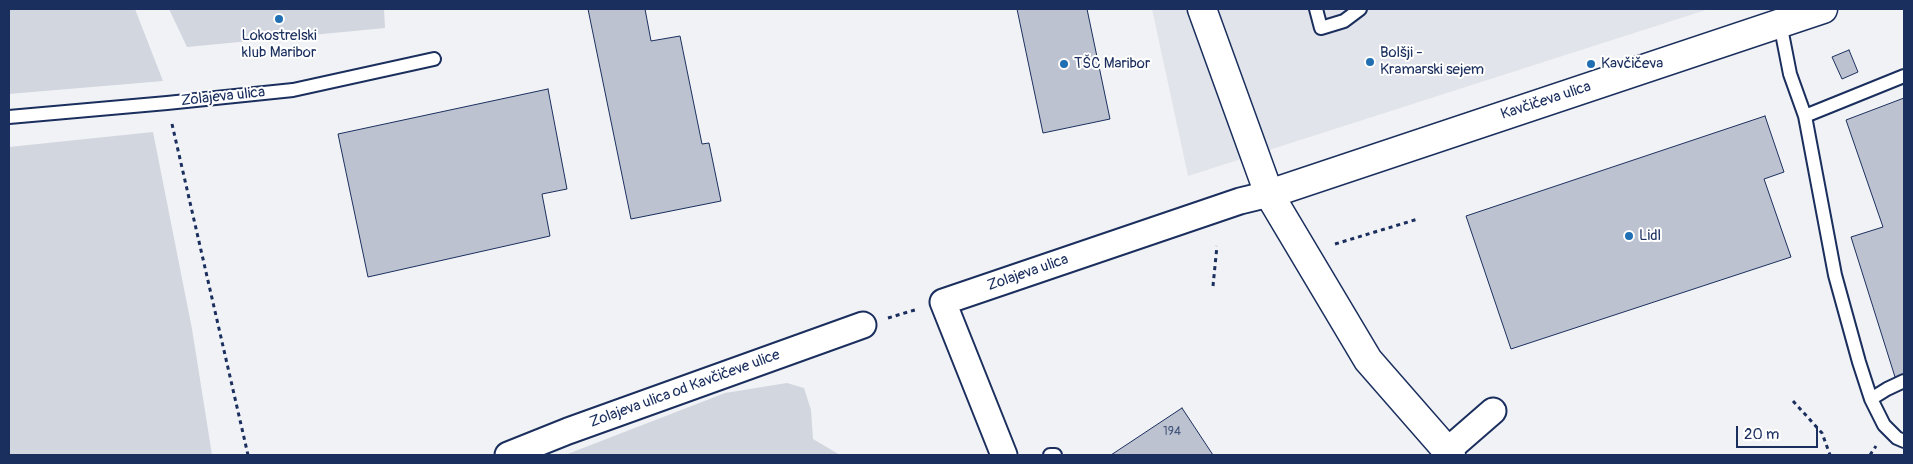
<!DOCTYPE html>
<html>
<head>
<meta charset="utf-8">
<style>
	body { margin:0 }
	#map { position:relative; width:1913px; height:464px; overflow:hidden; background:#f1f2f5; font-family:Pangolin,sans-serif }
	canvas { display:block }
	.frame { position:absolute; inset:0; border:10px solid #1b2f5e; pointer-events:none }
	.scale { position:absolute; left:1736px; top:426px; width:82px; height:22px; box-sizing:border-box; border:2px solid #1b2f5e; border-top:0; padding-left:6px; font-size:15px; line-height:18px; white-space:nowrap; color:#1b2f5e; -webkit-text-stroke:4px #fff; paint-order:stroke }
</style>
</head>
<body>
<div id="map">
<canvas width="1913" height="464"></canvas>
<div class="frame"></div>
<div class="scale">20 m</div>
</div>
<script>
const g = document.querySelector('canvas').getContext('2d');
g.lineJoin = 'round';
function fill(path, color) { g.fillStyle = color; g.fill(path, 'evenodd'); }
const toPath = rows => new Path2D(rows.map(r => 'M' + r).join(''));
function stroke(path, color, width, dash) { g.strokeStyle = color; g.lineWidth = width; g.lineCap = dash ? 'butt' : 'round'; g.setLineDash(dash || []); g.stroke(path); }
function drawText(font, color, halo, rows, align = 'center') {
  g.font = font + ' Pangolin,sans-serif'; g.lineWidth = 4; g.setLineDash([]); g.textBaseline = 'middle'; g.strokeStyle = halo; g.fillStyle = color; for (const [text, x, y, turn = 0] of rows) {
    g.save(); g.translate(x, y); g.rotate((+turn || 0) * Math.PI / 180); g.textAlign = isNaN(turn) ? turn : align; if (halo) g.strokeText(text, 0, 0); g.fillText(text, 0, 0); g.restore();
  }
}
fill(toPath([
	[1152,9,1709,9,1188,176]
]), '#e1e4ea');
fill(toPath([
	[9,9,135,9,163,81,9,94],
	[169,9,384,9,385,28,187,47],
	[153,132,192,329,212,455,9,455,9,147],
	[787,383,804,388,811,410,813,439,840,455,565,455,725,393]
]), '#d2d6df');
const building = toPath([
	[588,9,645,9,651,41,680,36,702,144,709,143,721,201,631,219,588,9],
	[1017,9,1087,9,1110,119,1043,133,1017,9],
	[1849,50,1858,72,1842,79,1832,57,1849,50],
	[548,89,567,189,542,194,550,236,368,277,338,134,548,89],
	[1904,98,1904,374,1895,377,1851,237,1883,227,1846,120,1904,98],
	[1765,116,1784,172,1764,179,1791,257,1511,349,1466,216,1765,116],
	[1182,408,1213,455,1111,455,1182,408]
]);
fill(building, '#bcc2d0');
stroke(building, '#1b2f5e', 1);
const service = toPath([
	[1316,9,1321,28,1344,21,1360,9],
	[1780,23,1790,74,1805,116,1835,275,1859,362,1871,399,1884,425,1897,438,1904,441],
	[1805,116,1904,76],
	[9,117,167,103,293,90,434,59],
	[1871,399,1887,389,1904,381],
	[1050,455,1055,455]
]);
const minor = toPath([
	[1447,451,1493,411],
	[508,455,568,431,863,325],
	[1004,455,943,302,1240,201,1269,194]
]);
const tertiary = toPath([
	[1202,9,1269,194,1368,360,1451,455],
	[1269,194,1823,9]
]);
stroke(service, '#1b2f5e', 16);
stroke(minor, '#1b2f5e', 29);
stroke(tertiary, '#1b2f5e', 31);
stroke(toPath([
	[172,124,248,455],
	[1335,244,1418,219],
	[1213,286,1217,246],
	[888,318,918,309],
	[1793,401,1822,433,1830,455],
	[1870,455,1876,446]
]), '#1b2f5e', 3, [4, 4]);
stroke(service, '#fff', 12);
stroke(minor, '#fff', 25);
stroke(tertiary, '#fff', 28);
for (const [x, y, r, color] of [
	[279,19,5,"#1f6fb2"],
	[1370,62,5,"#1f6fb2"],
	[1064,64,5,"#1f6fb2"],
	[1591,64,5,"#1f6fb2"],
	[1629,236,5,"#1f6fb2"]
]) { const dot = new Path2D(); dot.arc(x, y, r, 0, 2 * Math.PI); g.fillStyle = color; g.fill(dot); stroke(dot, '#fff', 2); }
drawText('12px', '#43547a', null, [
	["194",1172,432]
]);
drawText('15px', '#1b2f5e', '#fff', [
	["Lokostrelski",279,36,"center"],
	["klub Maribor",279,53,"center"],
	["Bolšji -",1380,53],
	["Kramarski sejem",1380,70],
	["TŠC Maribor",1074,64],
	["Kavčičeva",1601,64],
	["Lidl",1639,236]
], 'left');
drawText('15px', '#1b2f5e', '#fff', [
	["Zolajeva ulica",223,97,-6],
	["Kavčičeva ulica",1546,101,-18],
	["Zolajeva ulica",1028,273,-19],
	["Zolajeva ulica od Kavčičeve ulice",685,389,-20]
]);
</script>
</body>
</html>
